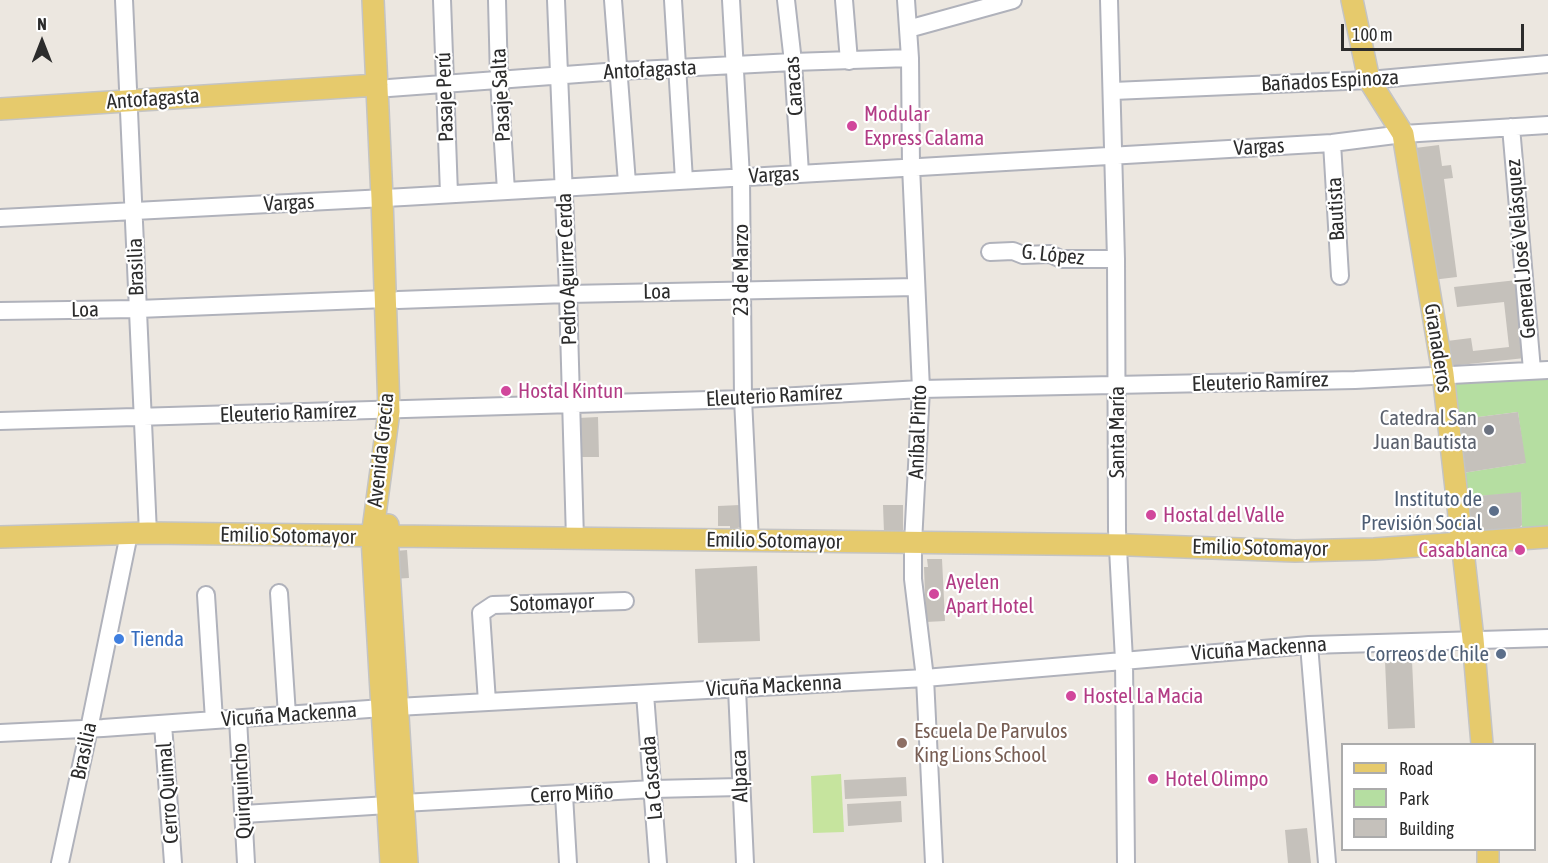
<!DOCTYPE html>
<html>
<head>
<meta charset="utf-8">
<style>
	body { margin:0 }
	#map { position:relative; width:1548px; height:863px; overflow:hidden; background:#ece7e0; font-family:"Asap Condensed",sans-serif }
	canvas { display:block }
	.legend { position:absolute; left:1341px; top:743px; width:195px; height:108px; box-sizing:border-box; background:#fff; border:2px solid #ababab; margin:0; padding:8px 10px; list-style:none; font-size:18px; color:#2c2c2c }
	.legend li { display:flex; align-items:center; gap:12px; height:30px }
	.legend b { width:30px; border:2px solid #ababab }
	.north { position:absolute; left:12px; top:12px; width:60px; height:60px; -webkit-text-stroke:4px #fff; paint-order:stroke; rotate:0deg; font-size:16px; font-weight:700; line-height:24px; text-align:center; color:#2c2c2c }
	.north::after { content:''; display:block; margin:auto; width:21px; height:27px; background:#2c2c2c; clip-path:polygon(50% 0,100% 100%,50% 72%,0 100%) }
	.scale { position:absolute; left:1341px; top:24px; width:183px; height:27px; box-sizing:border-box; border:3px solid #2c2c2c; border-top:0; padding-left:8px; font-size:18px; line-height:21px; white-space:nowrap; color:#2c2c2c; -webkit-text-stroke:4px #fff; paint-order:stroke }
</style>
</head>
<body>
<div id="map">
<canvas width="1548" height="863"></canvas>
<ul class="legend">
<li><b style="height:8px;background:#e6ca6c"></b>Road</li>
<li><b style="height:16px;background:#b5dea1"></b>Park</li>
<li><b style="height:16px;background:#c5c1bb"></b>Building</li>
</ul>
<div class="north">N</div>
<div class="scale">100 m</div>
</div>
<script>
const g = document.querySelector('canvas').getContext('2d');
g.lineJoin = 'round';
function fill(path, color) { g.fillStyle = color; g.fill(path, 'evenodd'); }
const toPath = rows => new Path2D(rows.map(r => 'M' + r).join(''));
function stroke(path, color, width, dash) { g.strokeStyle = color; g.lineWidth = width; g.lineCap = dash ? 'butt' : 'round'; g.setLineDash(dash || []); g.stroke(path); }
function drawText(font, color, halo, rows, align = 'center') {
  g.font = font + ' "Asap Condensed",sans-serif'; g.lineWidth = 4.5; g.setLineDash([]); g.textBaseline = 'middle'; g.strokeStyle = halo; g.fillStyle = color; for (const [text, x, y, turn = 0] of rows) {
    g.save(); g.translate(x, y); g.rotate((+turn || 0) * Math.PI / 180); g.textAlign = isNaN(turn) ? turn : align; if (halo) g.strokeText(text, 0, 0); g.fillText(text, 0, 0); g.restore();
  }
}
fill(toPath([
	[1548,376,1548,530,1522,532,1521,493,1466,497,1463,473,1525,463,1518,412,1455,420,1449,378]
]), '#b5dea1');
fill(toPath([
	[841,774,844,832,813,833,811,776]
]), '#c6e49e');
fill(toPath([
	[1439,145,1442,166,1451,165,1453,178,1444,179,1457,277,1432,280,1415,148],
	[1517,280,1525,358,1450,366,1447,341,1471,338,1473,351,1509,347,1504,302,1457,307,1454,287],
	[1518,412,1526,463,1463,473,1455,420],
	[598,417,599,457,579,457,578,418],
	[1521,492,1522,525,1516,531,1472,534,1469,531,1466,497],
	[740,505,741,527,730,530,730,526,718,526,718,506],
	[883,505,903,505,903,530,900,533,884,533],
	[407,550,409,578,392,579,395,551],
	[927,559,942,559,945,621,926,622,924,567,928,567],
	[757,566,760,641,698,643,695,569],
	[1412,660,1415,728,1388,729,1385,661],
	[906,777,907,796,845,799,844,780],
	[901,801,902,822,848,826,847,804],
	[1307,828,1311,863,1288,863,1285,830]
]), '#c5c1bb');
const minor = toPath([
	[124,0,148,533],
	[442,0,449,194],
	[497,0,499,79,506,191],
	[556,0,568,294,575,539],
	[613,0,627,183],
	[673,0,684,180],
	[731,0,741,177,743,399,750,541],
	[786,0,793,62,800,173],
	[844,0,849,61],
	[906,0,910,58,911,166,921,389,913,543,913,579,925,678,934,863],
	[1109,0,1116,259,1117,530,1124,660,1126,863],
	[908,29,1013,0],
	[389,88,619,71,793,62,910,58],
	[1113,91,1369,80,1548,64],
	[1511,127,1532,370],
	[1332,143,1340,276],
	[0,218,404,197,1332,143,1403,134,1548,125],
	[990,252,1013,251,1023,255,1050,254,1061,259,1116,259],
	[398,300,568,294,916,287],
	[0,311,138,309,386,299],
	[0,421,743,399,921,389,1355,380,1548,370],
	[279,593,287,715],
	[206,595,214,720],
	[1309,645,1327,863],
	[737,689,745,863],
	[645,694,658,863],
	[487,702,481,613,493,605,625,601],
	[238,719,246,863],
	[163,724,173,863],
	[0,733,103,728,397,707,925,678,1309,645,1548,638],
	[564,795,568,863],
	[403,803,653,789,740,787],
	[244,814,388,805],
	[60,863,89,729,129,534]
]);
const major = toPath([
	[373,0,382,198,389,411,372,537,391,863],
	[1352,0,1369,80,1403,134,1443,374,1473,639,1482,744],
	[0,109,377,85],
	[388,525,387,537,407,863],
	[0,537,148,533,1130,545,1295,551,1374,549,1548,537],
	[1488,850,1488,863]
]);
stroke(minor, '#b0b2bb', 20);
stroke(major, '#c4c4c4', 24);
stroke(minor, '#fff', 16);
stroke(major, '#e6ca6c', 21);
for (const [x, y, r, color] of [
	[852,126,6,"#d1479c"],
	[506,391,6,"#d1479c"],
	[1489,430,6,"#6b7280"],
	[1494,511,6,"#5c6f8a"],
	[1151,515,6,"#d1479c"],
	[1520,550,6,"#d1479c"],
	[934,594,6,"#d1479c"],
	[119,639,6,"#3f7fe0"],
	[1501,654,6,"#5c6f8a"],
	[1071,696,6,"#d1479c"],
	[902,743,6,"#8d6e63"],
	[1153,779,6,"#d1479c"]
]) { const dot = new Path2D(); dot.arc(x, y, r, 0, 2 * Math.PI); g.fillStyle = color; g.fill(dot); stroke(dot, '#fff', 2); }
drawText('21px', '#2c2c2c', '#fff', [
	["Antofagasta",650,70,-3],
	["Bañados Espinoza",1330,81,-3],
	["Caracas",794,86,-94],
	["Pasaje Salta",501,95,-93],
	["Pasaje Perú",445,97,-92],
	["Antofagasta",153,99,-4],
	["Vargas",1259,147,-3],
	["Vargas",774,175,-3],
	["Vargas",289,203,-3],
	["Bautista",1336,209,-93],
	["General José Velásquez",1521,249,-95],
	["G. López",1053,255,6],
	["Brasilia",136,267,-92],
	["Pedro Aguirre Cerda",567,269,-92],
	["23 de Marzo",741,270,-90],
	["Loa",657,292,-1],
	["Loa",85,310,-1],
	["Granaderos",1438,348,81],
	["Eleuterio Ramírez",1260,382,-2],
	["Eleuterio Ramírez",774,396,-3],
	["Eleuterio Ramírez",288,413,-2],
	["Aníbal Pinto",918,432,-88],
	["Santa María",1117,432,-90],
	["Avenida Grecia",381,450,-84],
	["Emilio Sotomayor",288,536,1],
	["Emilio Sotomayor",774,541,1],
	["Emilio Sotomayor",1260,548,1],
	["Sotomayor",552,603,-2],
	["Vicuña Mackenna",1259,649,-4],
	["Vicuña Mackenna",774,686,-3],
	["Vicuña Mackenna",289,715,-4],
	["Brasilia",84,751,-78],
	["Alpaca",740,776,-92],
	["La Cascada",652,778,-95],
	["Quirquincho",242,791,-93],
	["Cerro Quimal",168,793,-94],
	["Cerro Miño",572,794,-3]
]);
drawText('21px', '#b23c85', '#fff', [
	["Modular",864,114],
	["Express Calama",864,138],
	["Hostal Kintun",518,391],
	["Hostal del Valle",1163,515],
	["Casablanca",1508,550,"right"],
	["Ayelen",946,582],
	["Apart Hotel",946,606],
	["Hostel La Macia",1083,696],
	["Hotel Olimpo",1165,779]
], 'left');
drawText('21px', '#5b616d', '#fff', [
	["Catedral San",1477,418],
	["Juan Bautista",1477,442]
], 'right');
drawText('21px', '#4e5e75', '#fff', [
	["Instituto de",1482,499],
	["Previsión Social",1482,523],
	["Correos de Chile",1489,654]
], 'right');
drawText('21px', '#366cbe', '#fff', [
	["Tienda",131,639]
], 'left');
drawText('21px', '#785e54', '#fff', [
	["Escuela De Parvulos",914,731],
	["King Lions School",914,755]
], 'left');
</script>
</body>
</html>
